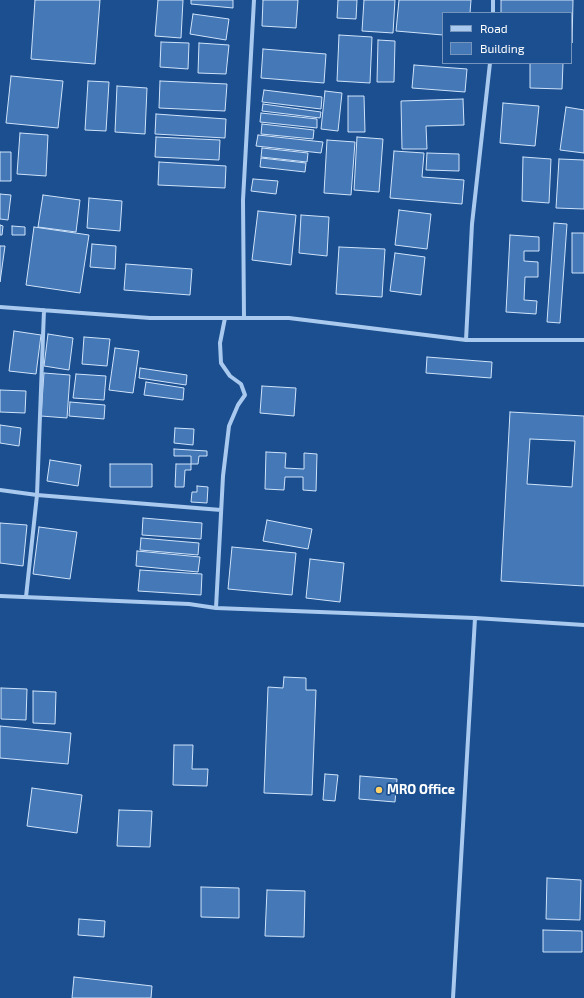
<!DOCTYPE html>
<html>
<head>
<meta charset="utf-8">
<style>
	body { margin:0 }
	#map { position:relative; width:584px; height:998px; overflow:hidden; background:#1b4f8f; font-family:"Exo 2",sans-serif }
	canvas { display:block }
	.legend { position:absolute; left:442px; top:12px; width:130px; height:52px; box-sizing:border-box; background:#1b4f8f; border:1px solid #7695bc; margin:0; padding:5px 7px; list-style:none; font-size:12px; color:#fff }
	.legend li { display:flex; align-items:center; gap:8px; height:20px }
	.legend b { width:20px; border:1px solid #7695bc }
</style>
</head>
<body>
<div id="map">
<canvas width="584" height="998"></canvas>
<ul class="legend">
<li><b style="height:5px;background:#a9c9ee"></b>Road</li>
<li><b style="height:11px;background:#4478b7"></b>Building</li>
</ul>
</div>
<script>
const g = document.querySelector('canvas').getContext('2d');
g.lineJoin = 'round';
function fill(path, color) { g.fillStyle = color; g.fill(path, 'evenodd'); }
const toPath = rows => new Path2D(rows.map(r => 'M' + r).join(''));
function stroke(path, color, width, dash) { g.strokeStyle = color; g.lineWidth = width; g.lineCap = dash ? 'butt' : 'round'; g.setLineDash(dash || []); g.stroke(path); }
function drawText(font, color, halo, rows, align = 'center') {
  g.font = font + ' "Exo 2",sans-serif'; g.lineWidth = 3.5; g.setLineDash([]); g.textBaseline = 'middle'; g.strokeStyle = halo; g.fillStyle = color; for (const [text, x, y, turn = 0] of rows) {
    g.save(); g.translate(x, y); g.rotate((+turn || 0) * Math.PI / 180); g.textAlign = isNaN(turn) ? turn : align; if (halo) g.strokeText(text, 0, 0); g.fillText(text, 0, 0); g.restore();
  }
}
const building = toPath([
	[35,0,100,0,95,64,31,59,35,0],
	[158,0,183,0,181,38,155,36,158,0],
	[191,0,233,0,233,8,191,4,191,0],
	[263,0,298,0,296,28,262,26,263,0],
	[338,0,357,0,356,19,337,18,338,0],
	[364,0,395,0,393,33,362,31,364,0],
	[399,0,471,0,470,13,443,13,443,35,396,31,399,0],
	[501,0,573,0,572,43,571,13,501,13,501,0],
	[193,14,229,19,226,40,190,34,193,14],
	[339,35,372,37,370,83,337,81,339,35],
	[378,40,395,41,394,82,377,82,378,40],
	[161,42,189,43,188,69,160,67,161,42],
	[199,43,229,45,226,74,198,73,199,43],
	[263,49,326,54,324,83,261,78,263,49],
	[530,63,563,63,562,89,530,88,530,63],
	[414,65,467,69,465,92,412,88,414,65],
	[11,76,63,81,58,128,6,123,11,76],
	[88,81,109,82,106,131,85,130,88,81],
	[160,81,227,84,225,111,159,108,160,81],
	[117,86,147,88,145,134,115,132,117,86],
	[264,90,322,97,321,109,262,102,264,90],
	[325,91,342,93,338,131,321,129,325,91],
	[348,96,364,96,365,132,348,132,348,96],
	[463,99,464,125,426,126,427,149,402,149,401,101,463,99],
	[503,103,539,106,535,146,500,143,503,103],
	[263,104,321,112,320,118,262,111,263,104],
	[566,107,584,110,584,153,560,150,566,107],
	[261,113,317,119,317,128,260,122,261,113],
	[156,114,226,119,225,138,155,134,156,114],
	[262,124,314,130,313,139,261,134,262,124],
	[20,133,48,135,46,176,17,174,20,133],
	[258,135,323,142,321,153,256,146,258,135],
	[156,137,220,140,219,160,155,157,156,137],
	[357,137,383,139,379,192,354,190,357,137],
	[327,140,355,142,351,195,324,193,327,140],
	[262,148,308,153,307,162,261,157,262,148],
	[394,151,424,153,422,177,464,180,462,204,390,198,394,151],
	[0,152,11,152,11,181,0,181,0,152],
	[427,153,459,154,459,171,426,170,427,153],
	[523,157,551,159,549,203,522,201,523,157],
	[261,158,306,163,305,172,260,167,261,158],
	[559,159,584,160,584,209,556,208,559,159],
	[159,162,226,166,225,188,158,185,159,162],
	[253,179,278,181,276,194,251,191,253,179],
	[0,194,11,195,8,220,0,219,0,194],
	[43,195,80,200,76,232,38,227,43,195],
	[89,198,122,201,120,231,87,228,89,198],
	[399,210,431,214,427,249,395,245,399,210],
	[258,211,296,215,291,265,252,260,258,211],
	[301,215,329,217,327,256,299,253,301,215],
	[554,223,567,224,560,323,547,322,554,223],
	[0,225,3,226,2,235,0,235,0,225],
	[12,226,25,227,25,235,12,235,12,226],
	[34,227,89,235,80,293,26,285,34,227],
	[572,233,584,233,584,273,572,273,572,233],
	[510,235,539,237,539,251,524,251,524,261,538,262,538,277,525,277,524,300,537,301,536,314,506,312,510,235],
	[92,244,116,246,115,269,90,267,92,244],
	[0,246,5,246,0,282,0,246],
	[339,247,385,249,382,297,336,294,339,247],
	[395,253,425,257,421,295,390,291,395,253],
	[126,264,192,269,190,295,124,290,126,264],
	[14,331,41,335,36,374,9,371,14,331],
	[48,334,73,338,69,370,44,366,48,334],
	[84,337,110,339,107,366,82,364,84,337],
	[115,348,139,351,133,393,109,390,115,348],
	[427,357,492,362,491,378,426,373,427,357],
	[140,368,187,375,186,385,139,378,140,368],
	[44,373,70,375,67,418,41,416,44,373],
	[76,374,106,376,104,400,73,398,76,374],
	[146,382,184,388,183,400,144,395,146,382],
	[262,386,296,388,294,416,260,413,262,386],
	[0,390,26,391,25,413,0,412,0,390],
	[70,402,105,405,104,419,69,416,70,402],
	[510,412,584,416,584,586,501,581,510,412],
	[530,439,575,441,572,487,527,484,530,439],
	[0,425,21,428,19,446,0,443,0,425],
	[175,428,194,429,193,445,174,443,175,428],
	[174,449,207,451,207,456,199,456,198,464,191,464,191,456,174,456,174,449],
	[266,452,286,453,285,468,304,469,304,453,317,454,316,491,303,490,303,477,285,477,284,490,265,489,266,452],
	[50,460,81,465,78,486,47,481,50,460],
	[110,464,152,464,152,487,110,487,110,464],
	[176,464,191,464,191,470,185,470,184,487,175,487,176,464],
	[197,486,208,487,207,503,191,502,192,492,197,492,197,486],
	[143,518,202,523,201,539,142,535,143,518],
	[267,520,312,529,308,549,263,541,267,520],
	[0,523,27,525,23,566,0,563,0,523],
	[39,527,77,532,70,579,33,574,39,527],
	[141,538,199,543,198,555,140,550,141,538],
	[232,547,296,553,292,595,228,589,232,547],
	[137,551,200,557,198,572,136,566,137,551],
	[310,559,344,563,340,602,306,598,310,559],
	[140,570,202,574,201,595,138,591,140,570],
	[284,677,306,678,306,690,316,690,312,795,264,793,268,687,283,688,284,677],
	[1,688,27,689,26,720,1,719,1,688],
	[33,691,56,692,55,724,33,723,33,691],
	[0,726,71,733,68,764,0,758,0,726],
	[174,745,193,745,192,769,208,769,207,786,173,785,174,745],
	[325,774,338,775,335,801,323,800,325,774],
	[360,776,397,779,395,802,359,799,360,776],
	[32,788,82,795,77,833,27,826,32,788],
	[119,810,152,811,150,847,117,846,119,810],
	[547,878,581,880,580,920,546,919,547,878],
	[201,887,239,888,239,918,201,917,201,887],
	[267,890,305,891,304,937,265,936,267,890],
	[79,919,105,921,104,937,78,935,79,919],
	[543,930,582,931,582,952,543,952,543,930],
	[74,977,152,986,151,998,72,998,74,977]
]);
fill(building, '#4478b7');
stroke(building, '#cfe3fa', 1);
stroke(toPath([
	[493,13,493,0],
	[0,307,150,318,289,318,466,340,584,340],
	[244,318,243,200,254,0],
	[466,340,472,224,490,63],
	[0,490,37,495,221,510],
	[0,596,189,604,216,608,475,618,584,625],
	[26,597,37,495,44,310],
	[216,608,223,476,229,426,238,405,245,395,241,384,230,376,221,363,220,343,225,318],
	[453,998,475,618]
]), '#a9c9ee', 4);
for (const [x, y, r, color] of [
	[379,790,4,"#ffd166"]
]) { const dot = new Path2D(); dot.arc(x, y, r, 0, 2 * Math.PI); g.fillStyle = color; g.fill(dot); stroke(dot, '#1b4f8f', 1.5); }
drawText('bold 13px', '#fff', '#1b4f8f', [
	["MRO Office",387,790]
], 'left');
</script>
</body>
</html>
